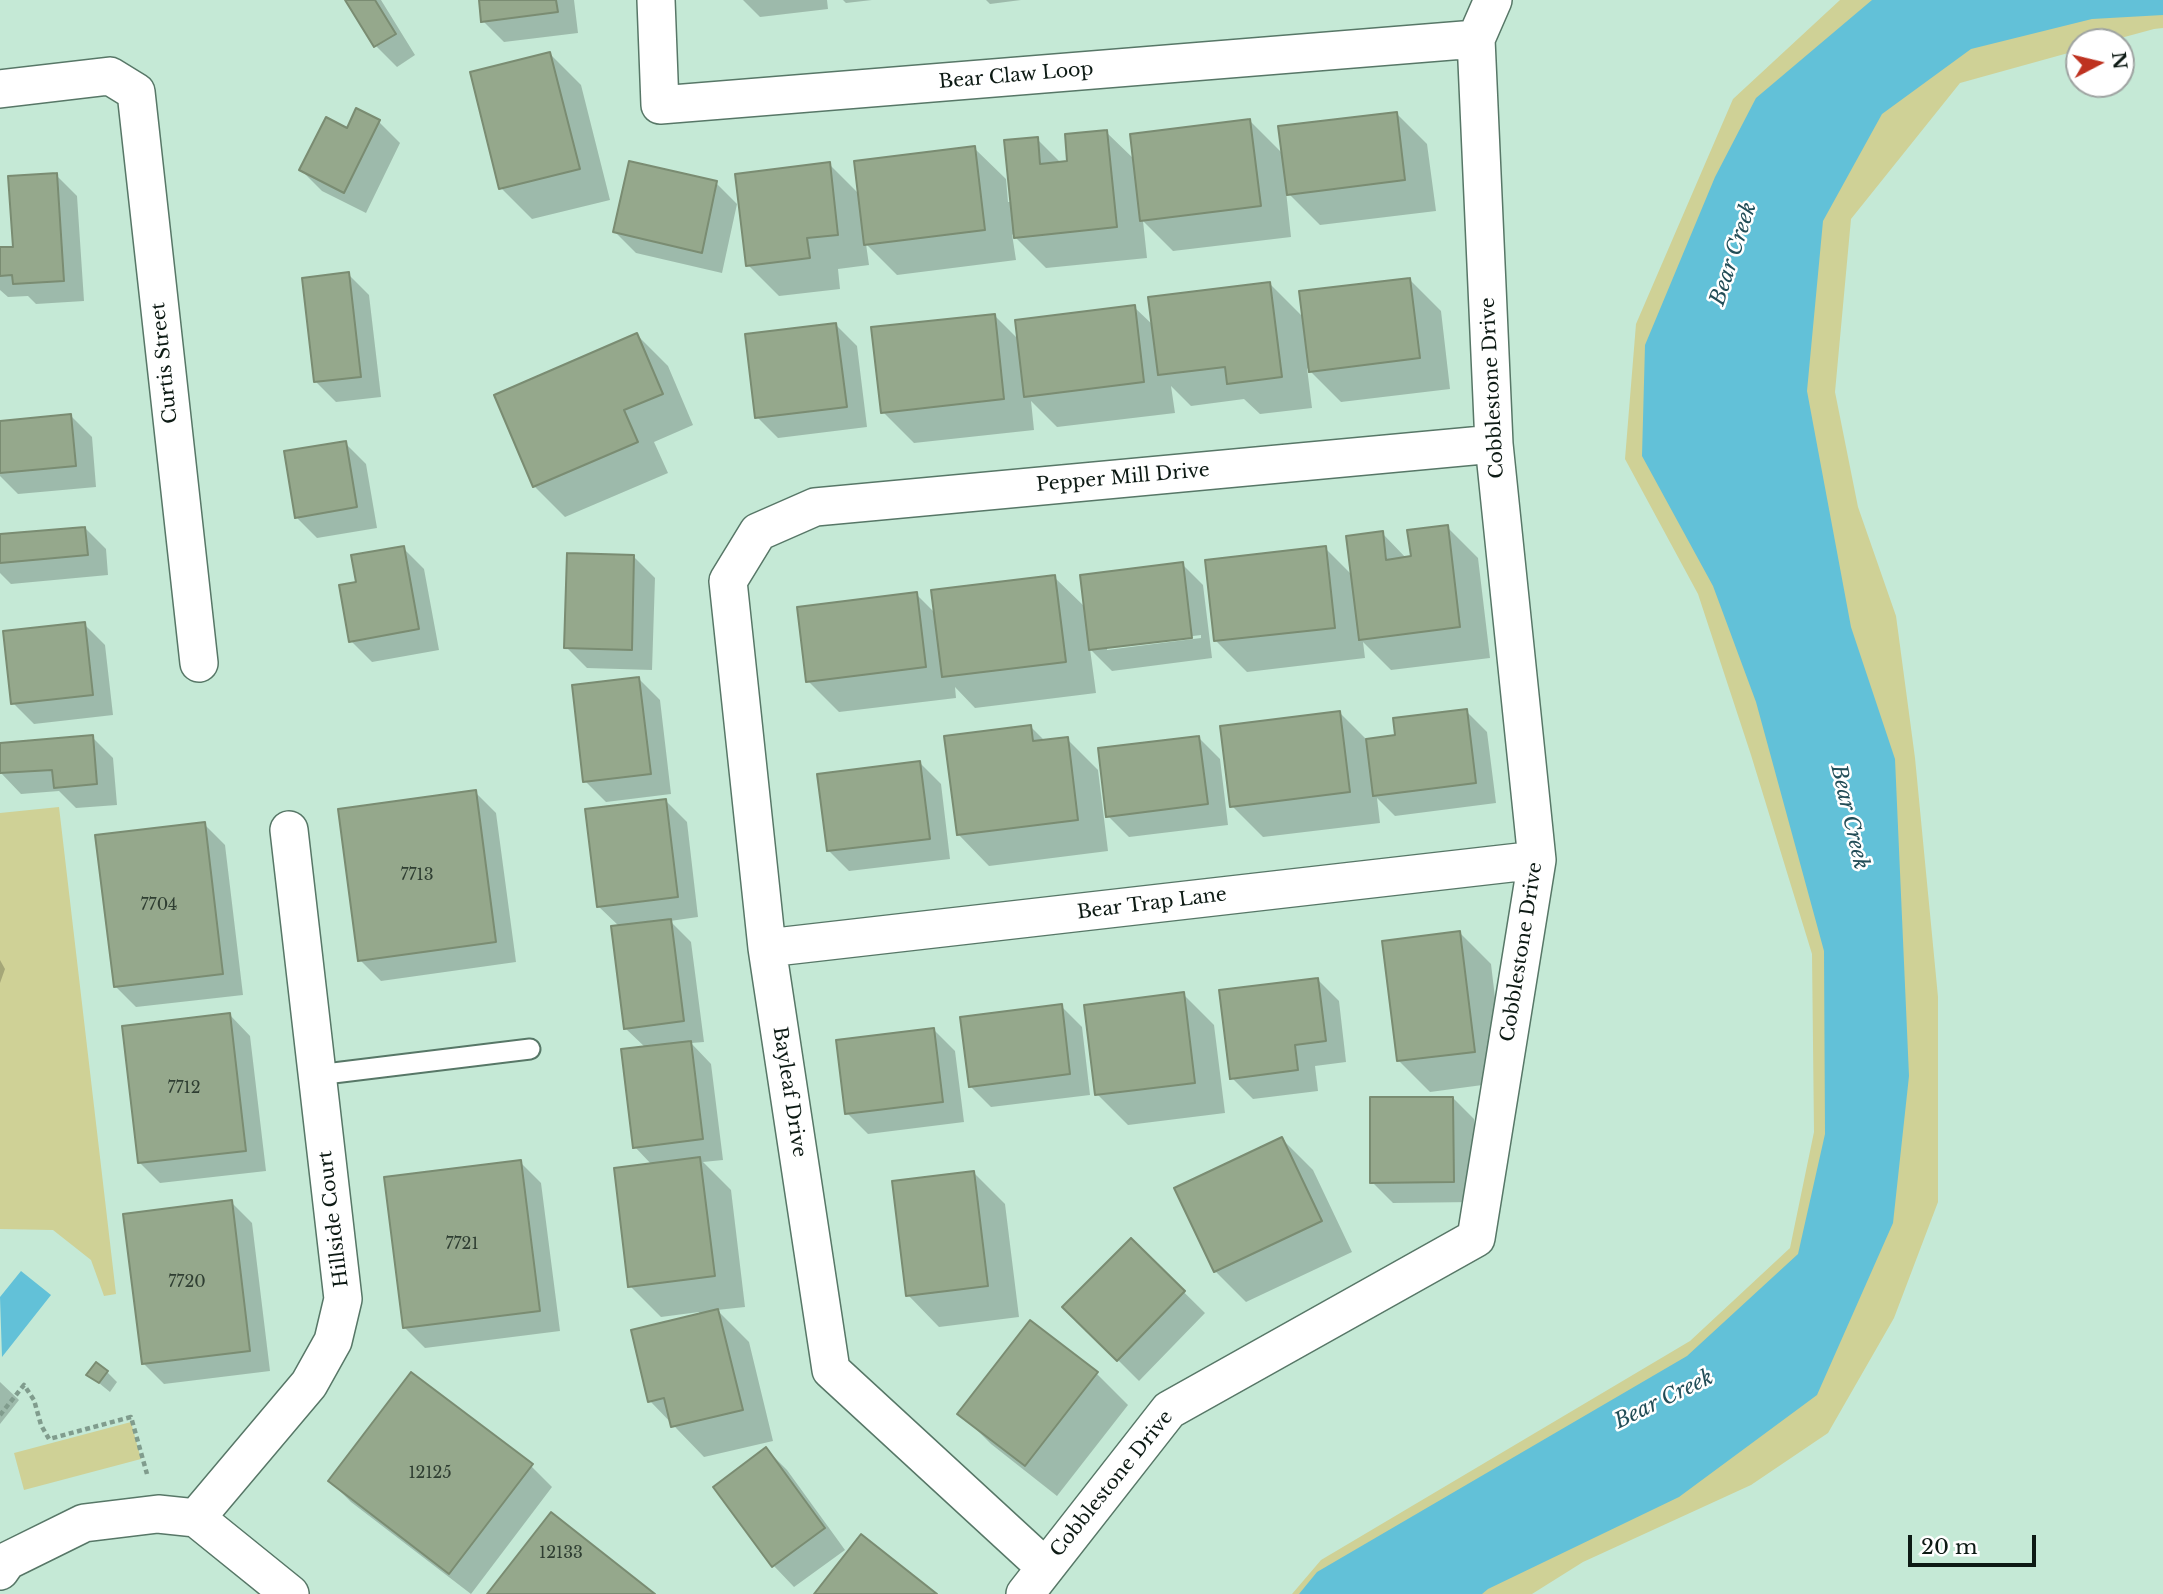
<!DOCTYPE html>
<html>
<head>
<meta charset="utf-8">
<style>
	body { margin:0 }
	#map { position:relative; width:2163px; height:1594px; overflow:hidden; background:#c5e9d6; font-family:"Libre Baskerville",serif }
	canvas { display:block }
	.north { position:absolute; left:2065px; top:28px; width:70px; height:70px; box-sizing:border-box; background:#fff; border:2px solid #9ea3a1; border-radius:50%; rotate:83deg; font-size:19px; font-weight:700; line-height:28px; text-align:center; color:#0d1a14 }
	.north::after { content:''; display:block; margin:auto; width:24px; height:32px; background:#be3220; clip-path:polygon(50% 0,100% 100%,50% 72%,0 100%) }
	.scale { position:absolute; left:1908px; top:1535px; width:128px; height:32px; box-sizing:border-box; border:4px solid #0d1a14; border-top:0; padding-left:9px; font-size:21px; line-height:24px; white-space:nowrap; color:#0d1a14; -webkit-text-stroke:5px #fff; paint-order:stroke }
</style>
</head>
<body>
<div id="map">
<canvas width="2163" height="1594"></canvas>
<div class="north">N</div>
<div class="scale">20 m</div>
</div>
<script>
const g = document.querySelector('canvas').getContext('2d');
g.lineJoin = 'round';
function fill(path, color) { g.fillStyle = color; g.fill(path, 'evenodd'); }
const toPath = rows => new Path2D(rows.map(r => 'M' + r).join(''));
function stroke(path, color, width, dash) { g.strokeStyle = color; g.lineWidth = width; g.lineCap = dash ? 'butt' : 'round'; g.setLineDash(dash || []); g.stroke(path); }
function drawText(font, color, halo, rows, align = 'center') {
  g.font = font + ' "Libre Baskerville",serif'; g.lineWidth = 5; g.setLineDash([]); g.textBaseline = 'middle'; g.strokeStyle = halo; g.fillStyle = color; for (const [text, x, y, turn = 0] of rows) {
    g.save(); g.translate(x, y); g.rotate((+turn || 0) * Math.PI / 180); g.textAlign = isNaN(turn) ? turn : align; if (halo) g.strokeText(text, 0, 0); g.fillText(text, 0, 0); g.restore();
  }
}
fill(toPath([
	[1840,0,2163,0,2163,28,2154,29,2106,42,2079,42,2079,50,1960,83,1851,219,1835,392,1858,507,1896,616,1915,758,1938,997,1938,1202,1894,1318,1828,1433,1751,1485,1583,1562,1532,1594,1292,1594,1321,1560,1690,1341,1790,1248,1814,1132,1812,954,1751,755,1698,594,1625,459,1636,324,1733,99],
	[59,807,116,1294,104,1296,91,1260,53,1230,0,1229,0,813],
	[131,1422,141,1459,24,1490,14,1453]
]), '#cfd196');
fill(toPath([
	[1872,0,2163,0,2163,15,2092,19,1971,49,1882,114,1823,221,1807,391,1851,627,1895,759,1909,1076,1893,1223,1817,1395,1679,1497,1488,1589,1482,1594,1299,1594,1317,1572,1687,1356,1798,1254,1825,1134,1824,951,1756,702,1713,586,1642,456,1645,345,1715,177,1756,98],
	[21,1271,51,1295,2,1357,0,1297]
]), '#62c1d8');
fill(toPath([
	[347,0,381,0,415,55,397,67,376,46],
	[481,0,574,0,578,33,504,42,483,21],
	[743,0,827,0,828,9,760,17],
	[843,0,872,0,846,3],
	[986,0,1021,0,990,4],
	[550,54,581,85,610,200,532,219,501,188],
	[357,111,379,122,400,143,366,213,322,191,301,170,348,130],
	[1396,113,1427,144,1436,211,1320,225,1286,191,1291,237,1173,251,1143,221,1147,258,1046,268,1012,234,1016,260,897,275,866,244,869,265,838,269,840,289,779,296,748,265,829,164,860,195,974,148,1006,179,1008,202,1012,202,1037,139,1061,163,1069,162,1106,132,1135,160,1250,121,1284,155],
	[56,175,77,196,84,301,36,304,28,296,8,297,0,290,0,249,15,248],
	[716,183,737,204,722,273,636,253,615,232],
	[348,274,369,295,381,397,336,402,315,381],
	[1410,280,1441,311,1450,389,1341,402,1307,368,1312,408,1260,414,1244,399,1191,406,1171,386,1175,413,1057,427,1031,401,1034,430,914,443,883,412,994,315,1019,340,1134,307,1154,326,1270,284,1304,318],
	[836,325,857,346,867,427,778,438,757,417],
	[637,335,668,366,693,425,654,442,668,473,565,517,534,486],
	[71,416,92,437,96,487,18,494,0,476,0,423],
	[345,443,366,464,377,528,317,538,296,517],
	[1447,527,1478,558,1490,658,1391,670,1363,642,1365,658,1247,672,1216,641,1325,548,1352,575,1382,533,1407,559,1413,558],
	[85,528,106,549,108,575,11,584,0,573,0,536],
	[403,548,424,569,439,650,372,662,351,641,358,583],
	[634,557,655,578,652,670,587,668,566,647],
	[1182,564,1203,585,1212,658,1112,671,1090,649,1096,693,975,708,955,687,956,698,839,712,808,681,916,594,936,614,1054,577,1086,608],
	[1201,635,1201,638,1107,650,1107,647],
	[84,624,105,645,113,715,34,724,13,703],
	[639,679,660,700,671,794,606,802,585,781],
	[1466,711,1487,732,1496,803,1395,816,1377,798,1380,823,1263,837,1232,806,1340,713,1367,740,1397,737],
	[1031,727,1045,741,1067,739,1098,770,1108,851,989,866,958,834],
	[92,737,113,758,117,805,76,808,59,791,21,794,1,773,0,744],
	[1199,738,1220,759,1228,825,1129,837,1108,816],
	[920,763,941,784,950,859,849,871,828,850],
	[475,792,496,813,516,962,381,981,360,960],
	[666,801,687,822,698,917,670,921,691,942,704,1042,691,1043,711,1064,723,1160,703,1162,731,1190,745,1307,717,1310,749,1342,773,1441,704,1457,650,1401,700,1315,699,1312,661,1317,630,1286,652,1165,635,1147,646,1048,625,1028,620,927,598,906],
	[204,824,225,845,243,995,136,1007,115,986],
	[1460,933,1491,964,1505,1082,1430,1092,1398,1060],
	[0,960,5,969,0,983],
	[1318,980,1339,1001,1346,1062,1315,1066,1318,1091,1253,1099,1232,1078],
	[1183,994,1214,1025,1225,1113,1128,1125,1097,1094],
	[1061,1006,1082,1027,1090,1095,991,1107,970,1086],
	[230,1015,250,1036,266,1171,160,1183,139,1162],
	[934,1030,955,1051,964,1122,868,1134,847,1113],
	[1453,1098,1474,1119,1474,1202,1393,1203,1372,1182],
	[1282,1139,1313,1170,1352,1252,1246,1302,1215,1271],
	[520,1162,541,1183,560,1331,425,1348,404,1327],
	[974,1173,1005,1204,1019,1317,939,1327,908,1295],
	[231,1202,252,1223,270,1371,164,1384,143,1363],
	[1131,1240,1205,1313,1139,1381,1065,1307],
	[107,1372,117,1382,110,1392,89,1375],
	[1097,1374,1128,1405,1057,1496,991,1444,960,1413],
	[0,1382,19,1400,0,1424],
	[766,1449,787,1470,845,1550,794,1587,774,1566,715,1487],
	[531,1466,552,1487,471,1594,351,1502,330,1481]
]), '#0003');
const building = toPath([
	[345,0,375,0,396,34,374,47,345,0],
	[479,0,556,0,558,12,481,22,479,0],
	[550,52,580,169,499,189,470,72,550,52],
	[356,108,380,120,344,193,299,170,326,117,347,128,356,108],
	[1397,112,1405,180,1287,195,1278,126,1397,112],
	[1250,119,1261,206,1140,221,1130,134,1250,119],
	[1107,130,1117,227,1014,238,1004,140,1038,137,1040,164,1067,161,1065,134,1107,130],
	[975,146,985,230,864,245,854,161,975,146],
	[629,161,717,181,702,253,613,232,629,161],
	[830,162,838,235,807,238,810,258,746,266,735,174,830,162],
	[57,173,64,281,13,284,12,275,0,276,0,247,13,247,8,176,57,173],
	[349,272,361,377,314,382,302,278,349,272],
	[1410,278,1420,358,1309,372,1299,291,1410,278],
	[1270,282,1282,377,1227,384,1225,367,1158,375,1148,297,1270,282],
	[1135,305,1144,382,1024,397,1015,320,1135,305],
	[995,314,1004,399,881,413,871,327,995,314],
	[836,323,847,407,755,418,745,334,836,323],
	[637,333,663,394,624,410,638,442,533,487,494,395,637,333],
	[71,414,76,466,0,473,0,421,71,414],
	[346,441,357,507,295,518,284,451,346,441],
	[1448,525,1460,627,1359,640,1346,536,1383,531,1386,560,1411,556,1407,530,1448,525],
	[85,527,88,555,0,563,0,534,85,527],
	[404,546,419,629,349,642,339,585,356,582,351,555,404,546],
	[1326,546,1335,628,1214,641,1205,560,1326,546],
	[567,553,634,555,632,650,564,648,567,553],
	[1183,562,1192,638,1089,650,1080,575,1183,562],
	[1055,575,1066,662,942,677,931,590,1055,575],
	[917,592,926,667,806,682,797,607,917,592],
	[85,622,93,695,11,704,3,631,85,622],
	[639,677,651,774,583,782,572,685,639,677],
	[1467,709,1476,783,1373,796,1366,739,1395,735,1393,718,1467,709],
	[1340,711,1350,792,1230,807,1220,726,1340,711],
	[1031,725,1033,741,1068,737,1078,820,957,835,944,736,1031,725],
	[93,735,97,784,54,788,52,770,0,773,0,743,93,735],
	[1199,736,1208,804,1106,817,1098,748,1199,736],
	[920,761,930,839,827,851,817,774,920,761],
	[476,790,496,942,358,961,338,809,476,790],
	[666,799,678,897,597,907,585,809,666,799],
	[205,822,223,974,114,987,95,835,205,822],
	[671,919,684,1021,624,1029,611,926,671,919],
	[1460,931,1475,1052,1397,1061,1382,941,1460,931],
	[1318,978,1326,1041,1295,1045,1298,1070,1230,1079,1219,990,1318,978],
	[1184,992,1195,1083,1095,1095,1084,1005,1184,992],
	[1062,1004,1070,1074,969,1087,960,1017,1062,1004],
	[230,1013,246,1151,138,1163,122,1026,230,1013],
	[934,1028,943,1102,845,1114,836,1040,934,1028],
	[691,1041,703,1139,633,1148,621,1049,691,1041],
	[1370,1097,1453,1097,1454,1182,1370,1183,1370,1097],
	[1282,1137,1322,1221,1214,1272,1174,1188,1282,1137],
	[700,1157,715,1276,628,1287,614,1168,700,1157],
	[521,1160,540,1311,403,1328,384,1177,521,1160],
	[974,1171,988,1286,906,1296,892,1181,974,1171],
	[232,1200,250,1351,142,1364,123,1214,232,1200],
	[1131,1238,1185,1291,1117,1361,1062,1307,1131,1238],
	[718,1309,743,1410,671,1427,664,1398,648,1402,631,1330,718,1309],
	[1030,1320,1098,1372,1025,1466,957,1414,1030,1320],
	[96,1362,108,1371,99,1383,86,1375,96,1362],
	[411,1372,533,1464,449,1574,328,1481,411,1372],
	[766,1447,825,1528,772,1567,713,1487,766,1447],
	[551,1512,655,1594,487,1594,551,1512],
	[861,1534,937,1594,814,1594,861,1534]
]);
fill(building, '#95a88c');
stroke(building, '#7a8c72', 2);
const lane = toPath([
	[317,1075,530,1049]
]);
const street = toPath([
	[656,0,660,105,1476,39],
	[0,89,110,76,136,92,199,663],
	[767,948,1537,860],
	[196,1518,290,1594],
	[1045,1567,831,1370,767,948,728,581,758,532,815,507,1494,444],
	[0,1571,7,1561,84,1523,158,1514,196,1518,309,1384,333,1341,343,1299,289,830],
	[1025,1594,1169,1410,1476,1238,1537,860,1494,444,1476,39,1493,0]
]);
stroke(lane, '#577767', 23);
stroke(street, '#577767', 40);
stroke(toPath([
	[0,1415,24,1385,34,1400,41,1425,49,1439,131,1417,147,1474]
]), '#809c8d', 4.5, [5, 3.5]);
stroke(lane, '#fff', 19);
stroke(street, '#fff', 37);
drawText('16px', '#2f3e32', null, [
	["7713",417,875],
	["7704",159,905],
	["7712",184,1088],
	["7721",462,1244],
	["7720",187,1282],
	["12125",430,1473],
	["12133",561,1553]
]);
drawText('19px', '#0d1a14', '#fff', [
	["Bear Claw Loop",1016,76,-5],
	["Curtis Street",165,363,-96],
	["Cobblestone Drive",1493,388,-93],
	["Pepper Mill Drive",1123,478,-5],
	["Bear Trap Lane",1152,904,-7],
	["Cobblestone Drive",1522,952,-81],
	["Bayleaf Drive",789,1092,81],
	["Hillside Court",334,1219,-97],
	["Cobblestone Drive",1112,1484,-51]
]);
drawText('italic 21px', '#224d57', '#fff', [
	["Bear Creek",1734,254,-72],
	["Bear Creek",1849,817,77],
	["Bear Creek",1664,1400,-26]
]);
</script>
</body>
</html>
